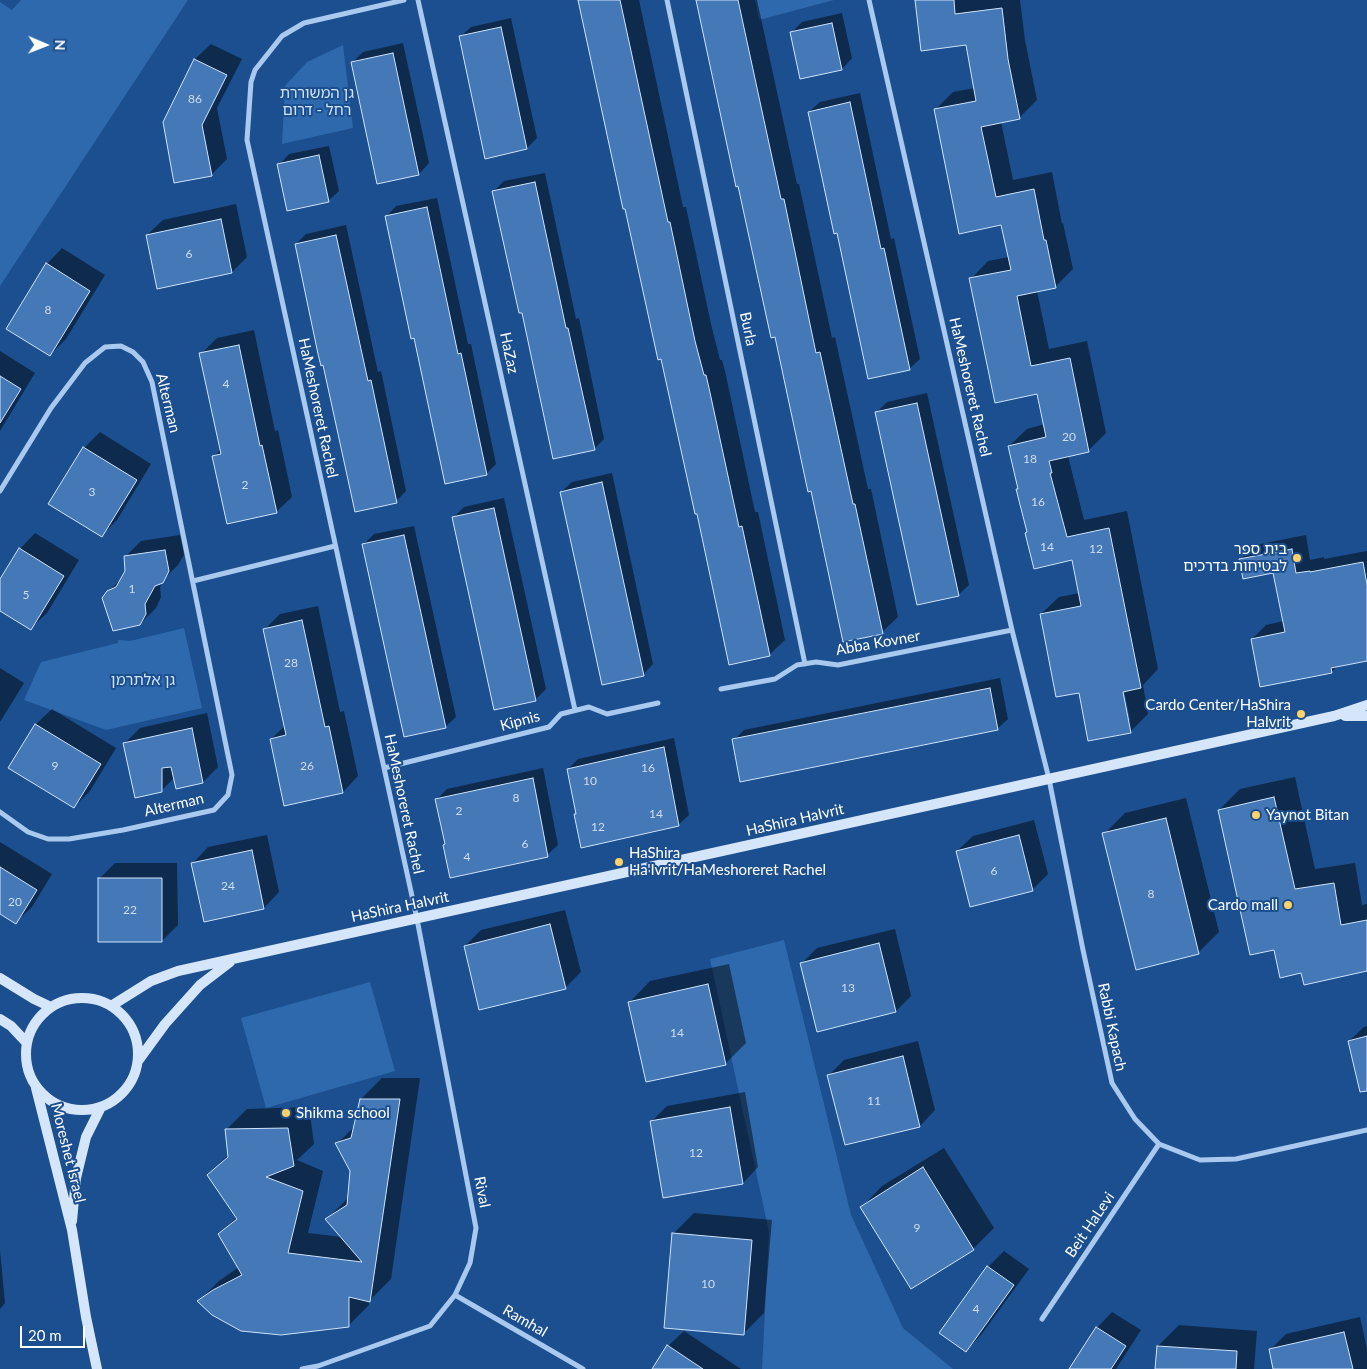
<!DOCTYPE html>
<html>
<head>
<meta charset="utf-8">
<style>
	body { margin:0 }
	#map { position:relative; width:1367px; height:1369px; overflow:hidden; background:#1b4f8f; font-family:Lato,sans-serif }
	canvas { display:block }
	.north { position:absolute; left:20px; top:20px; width:50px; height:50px; -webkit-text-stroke:4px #1b4f8f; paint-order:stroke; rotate:91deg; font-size:14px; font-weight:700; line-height:20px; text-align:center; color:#fff }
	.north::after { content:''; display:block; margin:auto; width:18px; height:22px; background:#fff; clip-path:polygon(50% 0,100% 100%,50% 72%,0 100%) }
	.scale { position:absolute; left:20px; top:1326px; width:65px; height:22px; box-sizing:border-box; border:2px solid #fff; border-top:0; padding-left:6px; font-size:15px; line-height:18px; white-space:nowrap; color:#fff; -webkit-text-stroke:4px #1b4f8f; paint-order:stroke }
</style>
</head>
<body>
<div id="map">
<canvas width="1367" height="1369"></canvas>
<div class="north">N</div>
<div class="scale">20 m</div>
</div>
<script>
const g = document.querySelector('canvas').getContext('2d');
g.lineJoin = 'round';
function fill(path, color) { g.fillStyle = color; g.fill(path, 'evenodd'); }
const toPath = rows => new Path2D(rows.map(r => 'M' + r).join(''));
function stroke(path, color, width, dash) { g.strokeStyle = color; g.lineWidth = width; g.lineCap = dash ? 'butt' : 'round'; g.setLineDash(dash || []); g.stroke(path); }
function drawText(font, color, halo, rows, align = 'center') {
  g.font = font + ' Lato,"Noto Sans Hebrew",sans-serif'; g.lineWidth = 4; g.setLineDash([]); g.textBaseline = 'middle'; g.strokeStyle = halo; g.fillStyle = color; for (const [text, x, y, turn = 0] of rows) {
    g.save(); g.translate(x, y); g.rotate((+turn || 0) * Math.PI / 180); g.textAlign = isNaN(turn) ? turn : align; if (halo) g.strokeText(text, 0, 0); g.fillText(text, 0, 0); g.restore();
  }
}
fill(toPath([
	[21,0,188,0,0,286,0,2,12,10],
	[755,0,834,0,759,20],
	[343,45,353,128,282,144,285,86,307,62],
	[184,628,202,708,106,730,24,700,41,662,118,643,118,640,130,641],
	[784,940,851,1215,903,1328,953,1369,762,1369,769,1232,710,959],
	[370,982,395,1071,266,1108,241,1018]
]), '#2e69ad');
fill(toPath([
	[581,0,639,0,683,207,686,207,711,324,720,360,722,360,725,371,755,512,758,512,785,640,769,655,698,512],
	[697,0,757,0,797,184,799,184,832,338,835,337,868,489,871,489,898,617,882,632,812,490],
	[915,0,1020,0,1025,40,1037,100,1019,118,1001,122,1013,180,1052,172,1062,224,1063,223,1073,269,1055,287,1037,291,1049,349,1087,341,1106,433,1089,450,1068,456,1084,520,1127,511,1158,669,1143,685,1148,714,1131,731,1080,692,1041,614,1059,597,1080,593,1073,559,1028,532,1009,446,1027,429,1045,424,1038,392,971,279,988,261,1009,257,1002,224,935,110,953,92,975,88,967,44,917,4],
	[1123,685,1130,720,1127,720,1121,686],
	[842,13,852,58,842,69,792,32,802,22],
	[511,18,537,138,527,148,460,37,471,27],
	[403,43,429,163,419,174,378,182,353,62,363,52],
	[211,44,242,59,217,108,227,159,211,175,164,122,195,59],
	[860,93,891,239,894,238,920,359,909,369,838,232,809,112,820,102],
	[329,146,339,191,328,201,279,165,289,154],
	[545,173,576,319,579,318,604,439,594,449,523,311,494,191,504,181],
	[437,198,468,344,471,344,496,464,486,474,415,336,386,217,396,206],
	[236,204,247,257,232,272,147,235,163,220],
	[346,225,378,372,381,371,406,491,396,501,296,244,306,234],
	[62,248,105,275,66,339,50,355,47,264],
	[254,330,275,431,278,430,292,497,276,512,214,457,221,449,201,354,217,338],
	[0,351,35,373,0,431],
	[927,393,969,585,958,595,877,412,887,402],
	[100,432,151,464,117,520,102,535,84,448],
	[612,473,653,664,643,675,561,492,572,482],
	[504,498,546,689,535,700,454,517,464,507],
	[414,526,456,717,445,727,363,545,374,534],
	[35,533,79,560,47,613,31,628,0,609,0,581,20,549],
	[180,535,184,555,178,565,164,579,160,587,161,597,156,608,140,624,108,592,124,576,126,571,125,557,141,541],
	[1306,535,1310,560,1324,557,1324,559,1367,551,1367,660,1338,666,1331,672,1252,639,1266,625,1284,621,1274,571,1240,560,1255,545],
	[318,606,340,712,344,711,358,776,343,792,271,739,285,726,265,629,280,614],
	[0,668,24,683,0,722],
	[1000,678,1008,719,997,729,734,740,744,730],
	[52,709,116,748,90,791,74,807,10,768,36,724],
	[207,713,218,767,203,782,174,778,161,791,125,743,140,728],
	[674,738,689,815,678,825,577,813,568,769,578,759],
	[543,768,558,845,547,855,446,844,437,799,447,789],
	[1295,777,1315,869,1355,863,1362,905,1367,904,1367,969,1302,971,1275,948,1219,810,1240,789],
	[1186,798,1219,932,1198,953,1104,834,1125,813],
	[1034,820,1048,874,1032,890,957,851,973,836],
	[267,835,279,892,264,908,193,863,208,847],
	[0,842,52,874,32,907,16,922,0,912],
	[115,863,177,863,178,925,162,941,99,879],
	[565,910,581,972,565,988,465,946,481,930],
	[895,929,911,996,896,1011,802,963,817,948],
	[729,964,746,1043,725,1064,630,1002,650,981],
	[1367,1026,1367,1089,1349,1041,1364,1027],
	[918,1041,935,1110,920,1126,829,1075,844,1060],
	[382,1078,420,1078,391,1279,369,1301,369,1305,348,1326,199,1301,219,1281,239,1267,219,1234,237,1217,208,1175,229,1154,226,1130,247,1109,309,1107,314,1144,297,1160,323,1171,308,1233,342,1237,327,1219,349,1197,351,1171,337,1144,355,1126,361,1099],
	[745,1092,758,1167,743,1183,651,1122,667,1106],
	[944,1148,994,1228,973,1249,862,1207,882,1186],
	[694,1213,772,1220,764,1313,743,1334,673,1234],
	[0,1250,5,1303,0,1309],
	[1004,1251,1029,1269,981,1335,966,1351,941,1332,988,1267],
	[1112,1312,1141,1330,1116,1369,1071,1369,1097,1328],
	[1360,1317,1367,1349,1367,1369,1275,1369,1270,1350,1286,1334],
	[1179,1325,1257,1331,1254,1369,1157,1369,1158,1346],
	[684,1331,741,1369,653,1369,668,1346]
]), '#0007');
const building = toPath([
	[578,0,620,0,668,222,670,222,695,341,704,375,706,375,709,388,739,527,742,526,770,656,729,665,697,514,695,514,661,359,658,360,625,209,623,209,578,0],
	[696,0,738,0,781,199,784,199,816,353,820,352,853,504,855,504,883,634,843,642,811,491,808,492,775,337,771,338,738,186,736,187,696,0],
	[915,0,954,0,955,14,1002,8,1008,59,1020,119,981,127,996,197,1034,189,1044,240,1046,240,1056,288,1017,296,1031,366,1070,358,1089,452,1049,461,1052,473,1050,473,1067,537,1109,528,1141,688,1123,692,1131,733,1088,741,1079,693,1056,697,1040,614,1081,606,1072,560,1034,569,1025,533,1027,532,1016,489,1018,489,1008,446,1046,437,1037,394,995,403,969,278,1011,270,1001,225,959,234,934,109,976,101,966,45,921,51,915,0],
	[832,23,842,70,800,79,790,32,832,23],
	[501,27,527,149,485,159,459,36,501,27],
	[393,53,419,175,377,184,351,62,393,53],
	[194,59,227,75,202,125,212,176,174,183,163,122,194,59],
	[850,102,881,249,884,248,910,370,868,379,837,233,834,234,808,112,850,102],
	[319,155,329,202,287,211,277,164,319,155],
	[535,182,566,328,568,328,595,450,553,459,522,313,519,313,492,191,535,182],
	[427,207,458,354,461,353,487,475,445,484,414,338,411,339,385,216,427,207],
	[221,219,232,273,157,289,146,235,221,219],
	[336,235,368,381,371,380,397,503,355,512,323,365,321,366,318,354,295,244,336,235],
	[46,263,90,291,50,356,6,329,46,263],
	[239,345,260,446,262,445,277,513,227,524,212,456,221,454,199,353,239,345],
	[0,376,21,389,0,423,0,376],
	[917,403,959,596,917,605,875,412,917,403],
	[83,447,137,480,102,537,48,504,83,447],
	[602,482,644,676,602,685,560,492,602,482],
	[494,508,536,701,494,710,452,517,494,508],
	[404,535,446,728,404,737,362,544,404,535],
	[19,548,64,576,31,630,0,611,0,579,19,548],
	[1292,549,1296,573,1310,571,1310,572,1363,562,1367,585,1367,661,1331,668,1332,673,1260,687,1251,639,1285,632,1273,573,1243,579,1239,559,1292,549],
	[165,550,169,571,163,583,155,586,145,604,146,614,140,625,113,631,102,598,107,591,116,587,125,571,124,556,165,550],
	[302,620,325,727,329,726,343,793,284,806,270,739,286,735,263,629,302,620],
	[990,688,998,730,740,782,732,739,990,688],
	[35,724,101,764,74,808,8,768,35,724],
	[192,728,203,783,176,789,171,767,162,768,162,792,135,798,123,743,192,728],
	[664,747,679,826,581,848,574,814,576,814,567,769,664,747],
	[533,778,548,857,450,878,443,845,445,844,435,799,533,778],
	[1274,797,1295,889,1334,883,1341,925,1367,920,1367,971,1304,985,1301,973,1280,978,1274,950,1250,955,1218,810,1274,797],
	[1166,818,1199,954,1136,970,1102,833,1166,818],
	[1019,835,1033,891,970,907,956,851,1019,835],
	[252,850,264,909,204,922,191,863,252,850],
	[0,867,37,890,16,924,0,914,0,867],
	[98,878,162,878,162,942,98,942,98,878],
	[550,924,566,989,479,1010,464,946,550,924],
	[879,943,896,1012,817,1032,800,963,879,943],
	[708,984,726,1065,646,1082,628,1002,708,984],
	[1367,1036,1367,1091,1360,1092,1348,1041,1367,1036],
	[903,1056,920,1127,845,1145,827,1075,903,1056],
	[360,1099,400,1099,370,1302,349,1297,349,1327,281,1335,241,1331,212,1315,197,1301,213,1290,242,1275,218,1234,237,1219,207,1175,228,1157,225,1129,288,1128,294,1166,266,1177,303,1191,288,1253,362,1262,325,1219,347,1205,350,1171,335,1143,351,1138,360,1099],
	[730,1107,743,1184,663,1198,650,1121,730,1107],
	[923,1167,974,1250,911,1289,860,1207,923,1167],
	[672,1233,752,1240,744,1335,664,1328,672,1233],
	[987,1266,1014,1285,966,1352,939,1333,987,1266],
	[1096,1327,1126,1346,1111,1369,1069,1369,1096,1327],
	[1344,1332,1353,1369,1273,1369,1269,1349,1344,1332],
	[667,1345,703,1369,652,1369,667,1345],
	[1157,1346,1237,1351,1236,1369,1155,1369,1157,1346]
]);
fill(building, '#4478b7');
stroke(building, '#cfe3fa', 1);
stroke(toPath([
	[418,0,575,710],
	[667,0,805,664],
	[869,0,1012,630,1049,779,1083,950,1112,1083,1135,1119,1159,1144,1200,1160,1236,1159,1367,1130],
	[0,491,51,408,85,363,105,347,121,346,133,352,143,362,152,382,232,775,228,795,214,810,123,830,69,839,48,839,28,832,0,812],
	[193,581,335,546],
	[721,689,775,679,797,665,816,662,838,665,1012,630],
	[384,768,549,727,561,714,589,707,607,714,658,703],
	[455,1295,583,1369],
	[1042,1319,1159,1144],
	[302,1369,318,1366,430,1326,455,1295,470,1263,476,1228,417,919,247,140,251,82,255,70,282,36,304,23,404,0]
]), '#a9c9ee', 5);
stroke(toPath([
	[1345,716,1367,716],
	[0,978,34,999,51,1007],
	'26 1054a56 56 0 1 1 112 0a56 56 0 1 1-112 0Z',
	[111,1006,151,981,178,971,1334,716,1367,705],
	[0,1019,11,1026,27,1043],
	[138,1061,165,1024,200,985,230,962],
	[36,1088,72,1230,86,1317,97,1369],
	[72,1221,76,1178,86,1137,101,1107]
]), '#d6e6fa', 10);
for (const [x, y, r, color] of [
	[1297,558,5,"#ffd166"],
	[1301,714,5,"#ffd166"],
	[1256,815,5,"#ffd166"],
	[619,862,5,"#ffd166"],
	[1288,905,5,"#ffd166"],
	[286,1113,5,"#ffd166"]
]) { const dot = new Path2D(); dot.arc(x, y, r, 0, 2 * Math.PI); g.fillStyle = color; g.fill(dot); stroke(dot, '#1b4f8f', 2); }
drawText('12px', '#d0dded', null, [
	["86",195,99],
	["6",189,254],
	["8",48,310],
	["4",226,384],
	["20",1069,437],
	["18",1030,459],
	["2",245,485],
	["3",92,492],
	["16",1038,502],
	["14",1047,547],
	["12",1096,549],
	["1",132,589],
	["5",26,595],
	["28",291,663],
	["9",55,766],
	["26",307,766],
	["16",648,768],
	["10",590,781],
	["8",516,798],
	["2",459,811],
	["14",656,814],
	["12",598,827],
	["6",525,844],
	["4",467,857],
	["6",994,871],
	["24",228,886],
	["8",1151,894],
	["20",15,902],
	["22",130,910],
	["13",848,988],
	["14",677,1033],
	["11",874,1101],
	["12",696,1153],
	["9",917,1228],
	["10",708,1284],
	["4",976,1309]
]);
drawText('15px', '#cfe3fa', '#1b4f8f', [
	["גן המשוררת",317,93],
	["רחל - דרום",317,110],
	["גן אלתרמן",143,680]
]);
drawText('15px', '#fff', '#1b4f8f', [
	["Burla",748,329,78],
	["HaZaz",509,353,78],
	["HaMeshoreret Rachel",970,387,77],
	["Alterman",168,403,76],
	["HaMeshoreret Rachel",318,408,78],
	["Abba Kovner",878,643,-10],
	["Kipnis",520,721,-15],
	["HaMeshoreret Rachel",404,804,78],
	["Alterman",174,805,-13],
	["HaShira HaIvrit",795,820,-13],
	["HaShira HaIvrit",400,907,-12],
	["Rabbi Kapach",1112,1027,78],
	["Moreshet Israel",68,1153,76],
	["Rival",482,1192,79],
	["Beit HaLevi",1090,1225,-56],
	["Ramhal",525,1321,30]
]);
drawText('15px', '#fff', '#1b4f8f', [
	["בית ספר",1287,549],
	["לבטיחות בדרכים",1287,566],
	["Cardo Center/HaShira",1291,705],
	["HaIvrit",1291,722],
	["Yaynot Bitan",1266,815,"left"],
	["HaShira",629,853,"left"],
	["Ha'Ivrit/HaMeshoreret Rachel",629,870,"left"],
	["Cardo mall",1278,905],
	["Shikma school",296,1113,"left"]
], 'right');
</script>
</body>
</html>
